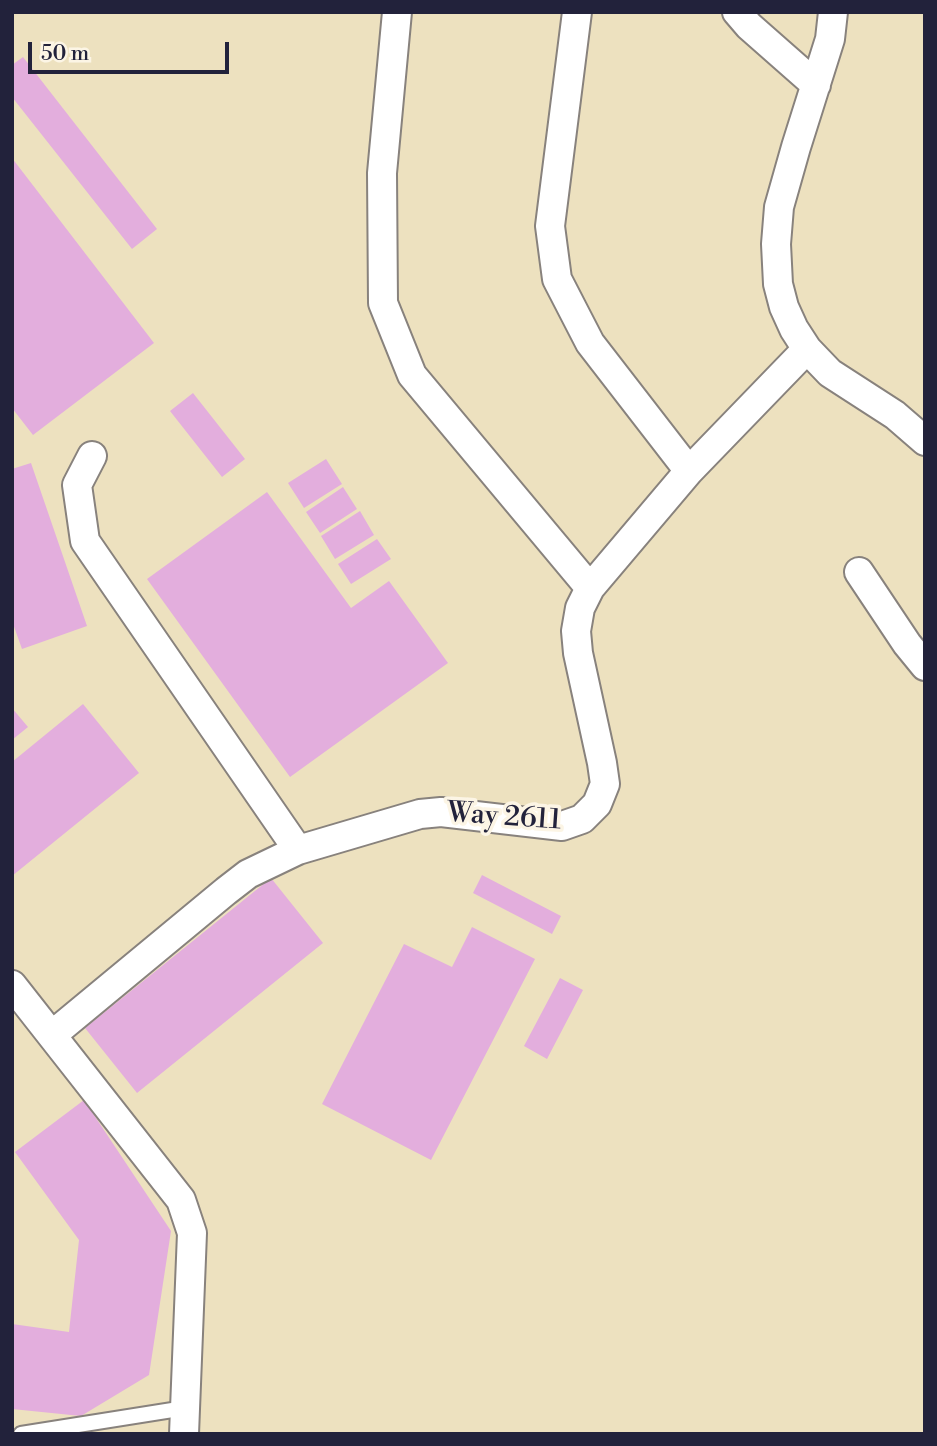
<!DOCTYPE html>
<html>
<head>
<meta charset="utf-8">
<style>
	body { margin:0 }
	#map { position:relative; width:937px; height:1446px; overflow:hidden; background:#ede1bf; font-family:"Libre Bodoni",serif }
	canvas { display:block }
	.frame { position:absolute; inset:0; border:14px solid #22223b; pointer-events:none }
	.scale { position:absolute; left:28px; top:42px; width:201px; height:32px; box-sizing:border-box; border:4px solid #22223b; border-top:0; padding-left:9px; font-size:21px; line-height:24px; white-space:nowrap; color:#22223b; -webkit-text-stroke:5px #fcf5e5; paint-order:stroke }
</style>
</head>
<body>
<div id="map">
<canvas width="937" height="1446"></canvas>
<div class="frame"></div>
<div class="scale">50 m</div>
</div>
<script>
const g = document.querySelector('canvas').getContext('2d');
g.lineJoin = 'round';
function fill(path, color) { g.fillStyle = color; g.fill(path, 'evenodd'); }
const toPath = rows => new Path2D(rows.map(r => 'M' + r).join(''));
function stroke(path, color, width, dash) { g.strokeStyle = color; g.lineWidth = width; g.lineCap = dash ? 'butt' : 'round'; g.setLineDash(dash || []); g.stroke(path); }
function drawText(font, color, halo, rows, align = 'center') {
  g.font = font + ' "Libre Bodoni",serif'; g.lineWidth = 7; g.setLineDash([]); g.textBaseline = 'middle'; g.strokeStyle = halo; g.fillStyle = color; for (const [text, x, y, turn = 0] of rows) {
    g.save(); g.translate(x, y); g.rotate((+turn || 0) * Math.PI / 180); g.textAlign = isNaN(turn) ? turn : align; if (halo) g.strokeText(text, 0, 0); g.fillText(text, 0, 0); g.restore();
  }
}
fill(toPath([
	[23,57,157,229,132,249,12,97,12,65],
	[12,158,154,343,33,435,12,408],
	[193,393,245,459,222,477,170,411],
	[326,459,342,484,304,508,288,483],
	[31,463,87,626,22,649,12,621,12,469],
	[343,487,357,509,320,533,306,512],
	[267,492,351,608,389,581,448,663,290,777,147,579],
	[360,511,374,535,335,559,321,536],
	[377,539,391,559,351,584,338,564],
	[83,704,139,773,12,876,12,762],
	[12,708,28,727,12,740],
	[482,875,561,916,552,934,473,893],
	[271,878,323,943,137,1093,85,1028],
	[472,927,535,959,431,1160,322,1104,404,944,452,967],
	[560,978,583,990,547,1059,524,1046],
	[84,1100,171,1231,149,1375,81,1416,12,1409,12,1324,69,1332,79,1240,15,1152]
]), '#e3aedd');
const lane = toPath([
	[21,1434,185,1408]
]);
const street = toPath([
	[397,12,382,173,383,303,412,375,590,588],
	[577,12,550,226,557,279,590,343,689,471],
	[737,12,749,26,816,85],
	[833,12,830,39,796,147,779,207,776,244,778,284,784,307,794,329,807,349,830,373,895,415,925,441],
	[92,456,77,485,85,541,298,850],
	[859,572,907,644,925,666],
	[12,985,181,1200,192,1233,184,1434],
	[52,1035,226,891,248,874,298,850,420,814,441,812,562,826,582,819,597,804,605,784,602,763,578,653,576,631,580,608,590,588,689,471,807,349]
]);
stroke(lane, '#88827d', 18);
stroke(street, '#88827d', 32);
stroke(lane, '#fff', 14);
stroke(street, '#fff', 28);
drawText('28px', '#22223b', '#fcf5e5', [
	["Way 2611",504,818,4]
]);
</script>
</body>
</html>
